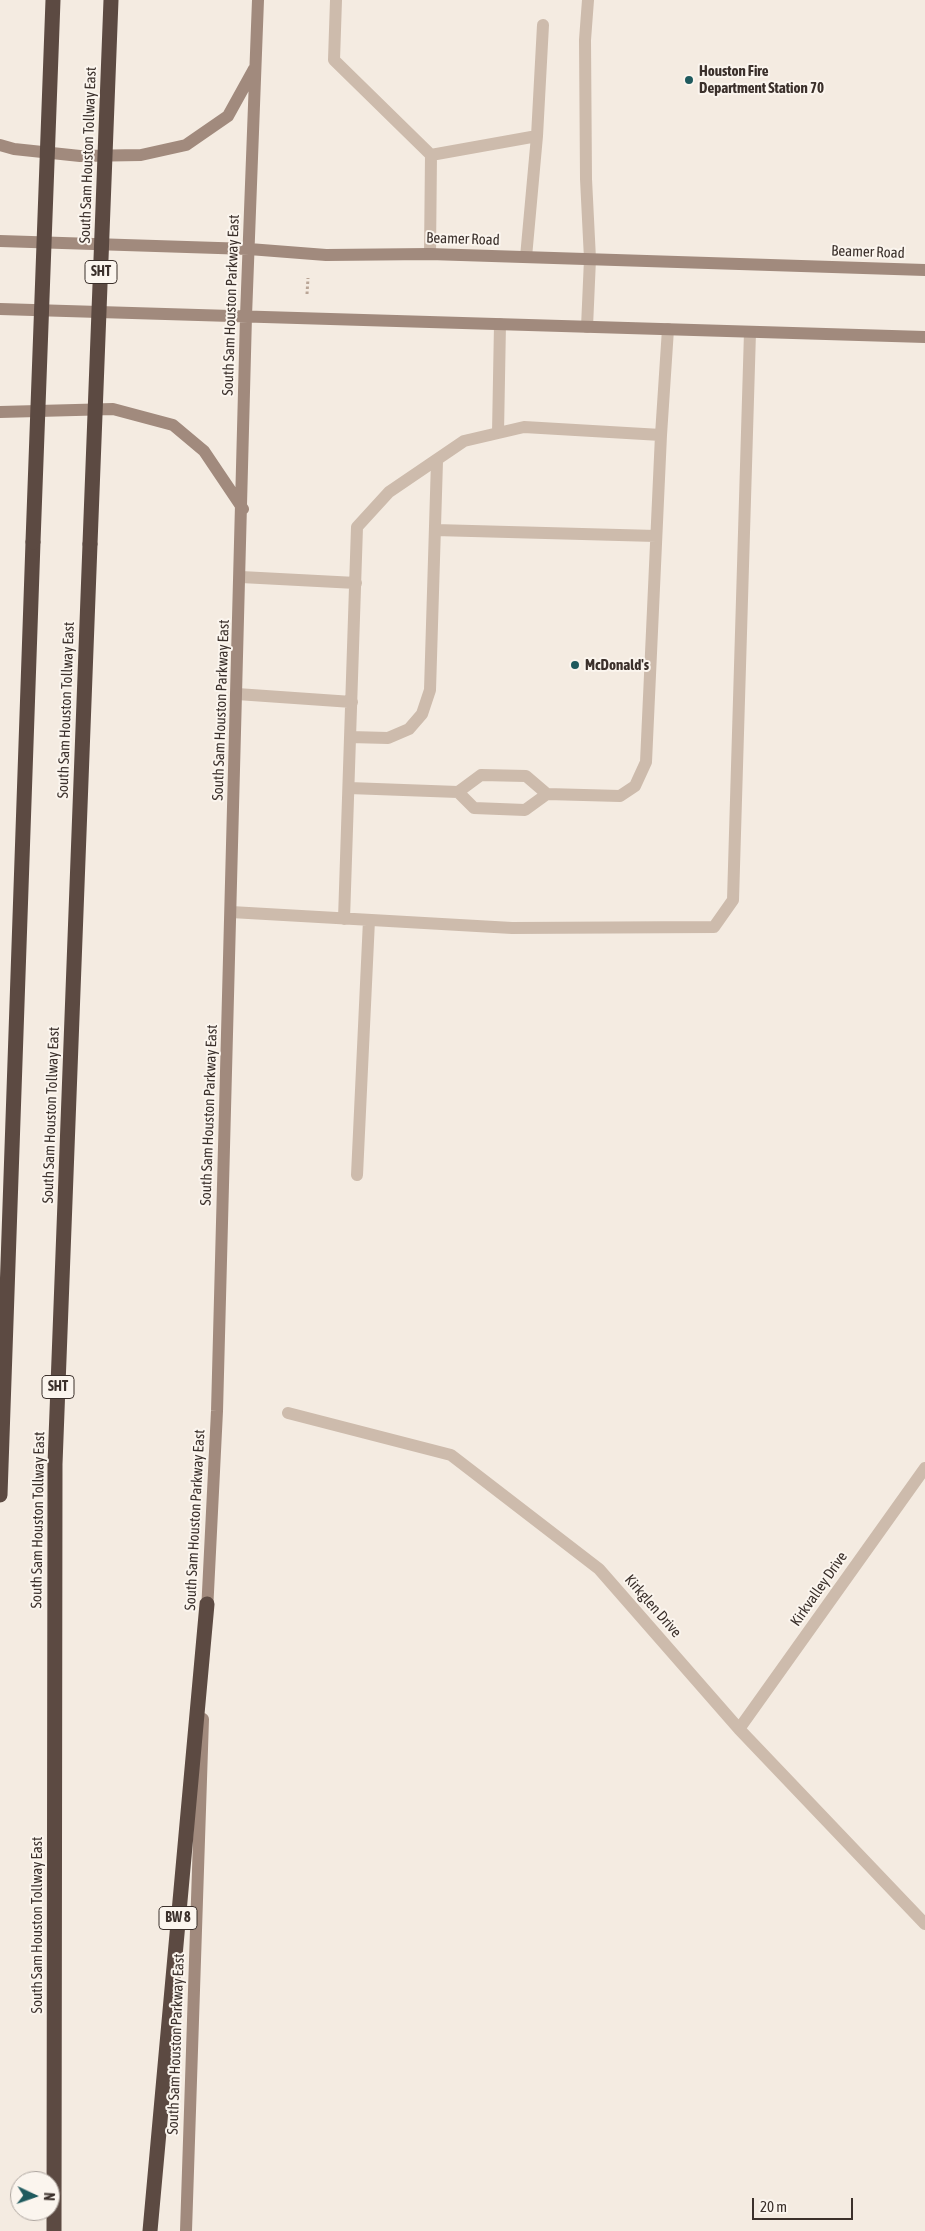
<!DOCTYPE html>
<html>
<head>
<meta charset="utf-8">
<style>
	body { margin:0 }
	#map { position:relative; width:925px; height:2231px; overflow:hidden; background:#f4ebe1; font-family:"Asap Condensed",sans-serif }
	canvas { display:block }
	.north { position:absolute; left:10px; top:2171px; width:50px; height:50px; box-sizing:border-box; background:#fbf5ee; border:1px solid #aea6a0; border-radius:50%; rotate:93deg; font-size:14px; font-weight:700; line-height:20px; text-align:center; color:#3b302b }
	.north::after { content:''; display:block; margin:auto; width:18px; height:22px; background:#1f5a5e; clip-path:polygon(50% 0,100% 100%,50% 72%,0 100%) }
	.scale { position:absolute; left:752px; top:2198px; width:101px; height:22px; box-sizing:border-box; border:2px solid #3b302b; border-top:0; padding-left:6px; font-size:15px; line-height:18px; white-space:nowrap; color:#3b302b; -webkit-text-stroke:4px #fbf5ee; paint-order:stroke }
</style>
</head>
<body>
<div id="map">
<canvas width="925" height="2231"></canvas>
<div class="north">N</div>
<div class="scale">20 m</div>
</div>
<script>
const g = document.querySelector('canvas').getContext('2d');
g.lineJoin = 'round';
const toPath = rows => new Path2D(rows.map(r => 'M' + r).join(''));
function stroke(path, color, width, dash) { g.strokeStyle = color; g.lineWidth = width; g.lineCap = dash ? 'butt' : 'round'; g.setLineDash(dash || []); g.stroke(path); }
function drawText(font, color, halo, rows, align = 'center') {
  g.font = font + ' "Asap Condensed",sans-serif'; g.lineWidth = 4; g.setLineDash([]); g.textBaseline = 'middle'; g.strokeStyle = halo; g.fillStyle = color; for (const [text, x, y, turn = 0] of rows) {
    g.save(); g.translate(x, y); g.rotate((+turn || 0) * Math.PI / 180); g.textAlign = isNaN(turn) ? turn : align; if (halo) g.strokeText(text, 0, 0); g.fillText(text, 0, 0); g.restore();
  }
}
stroke(toPath([
	[307,294,308,278]
]), '#b9a596', 3, [2.5, 2.5]);
stroke(toPath([
	[336,0,334,60,431,155],
	[537,136,543,25],
	[430,254,431,155,537,136,526,257],
	[587,327,590,259,586,179,585,40,588,0],
	[498,433,500,324],
	[435,530,656,536],
	[241,577,356,583],
	[237,694,352,702],
	[350,737,388,738,409,729,422,714,430,690,437,461],
	[349,788,458,792,474,808,525,810,547,794,620,796,635,786,646,762,661,435],
	[458,792,481,775,526,776,547,794],
	[231,912,512,928,714,927,733,900,750,332],
	[344,919,357,527,389,492,464,441,524,427,661,435,668,329],
	[357,1175,369,920]
]), '#cdbbac', 12);
stroke(toPath([
	[288,1413,451,1455,599,1569,739,1729,925,1924],
	[739,1729,925,1468]
]), '#cdbbac', 12);
stroke(toPath([
	[0,145,14,149,80,156,141,155,186,145,228,116,254,69],
	[0,241,249,249,326,255,430,254,925,270],
	[0,309,925,337],
	[0,412,113,409,173,425,204,451,243,509],
	[207,1612,217,1411,246,316,258,0],
	[186,2231,203,1719]
]), '#a18a7d', 12);
stroke(toPath([
	[0,1495,33,542],
	[54,2231,55,1464,90,544],
	[150,2231,207,1604]
]), '#5c4a42', 15);
stroke(toPath([
	[33,542,53,0],
	[90,544,111,0]
]), '#5c4a42', 15);
for (const [x, y, r, color] of [
	[689,80,5,"#1f5a5e"],
	[575,665,5,"#1f5a5e"]
]) { const dot = new Path2D(); dot.arc(x, y, r, 0, 2 * Math.PI); g.fillStyle = color; g.fill(dot); stroke(dot, '#fbf5ee', 2); }
for (const [x, y, w] of [
	[101,272,32],
	[58,1387,32],
	[178,1918,38]
]) { const box = new Path2D(); box.roundRect(x - w / 2, y - 11.5, w, 23, 4); g.fillStyle = '#fbf5ee'; g.fill(box); stroke(box, '#3b302b', 1); }
drawText('bold 14px', '#3b302b', null, [
	["SHT",101,272],
	["SHT",58,1387],
	["BW 8",178,1918]
]);
drawText('bold 15px', '#3b302b', '#fbf5ee', [
	["Houston Fire",699,71],
	["Department Station 70",699,88],
	["McDonald's",585,665]
], 'left');
drawText('15px', '#3b302b', '#fbf5ee', [
	["South Sam Houston Tollway East",88,155,-88],
	["Beamer Road",463,239,2],
	["Beamer Road",868,252,2],
	["South Sam Houston Parkway East",231,305,-88],
	["South Sam Houston Tollway East",66,710,-88],
	["South Sam Houston Parkway East",221,710,-88],
	["South Sam Houston Tollway East",51,1115,-88],
	["South Sam Houston Parkway East",209,1115,-88],
	["South Sam Houston Tollway East",38,1520,-89],
	["South Sam Houston Parkway East",195,1520,-87],
	["Kirkvalley Drive",819,1589,-55],
	["Kirkglen Drive",653,1606,49],
	["South Sam Houston Tollway East",37,1925,-90],
	["South Sam Houston Parkway East",176,2044,-88]
]);
</script>
</body>
</html>
